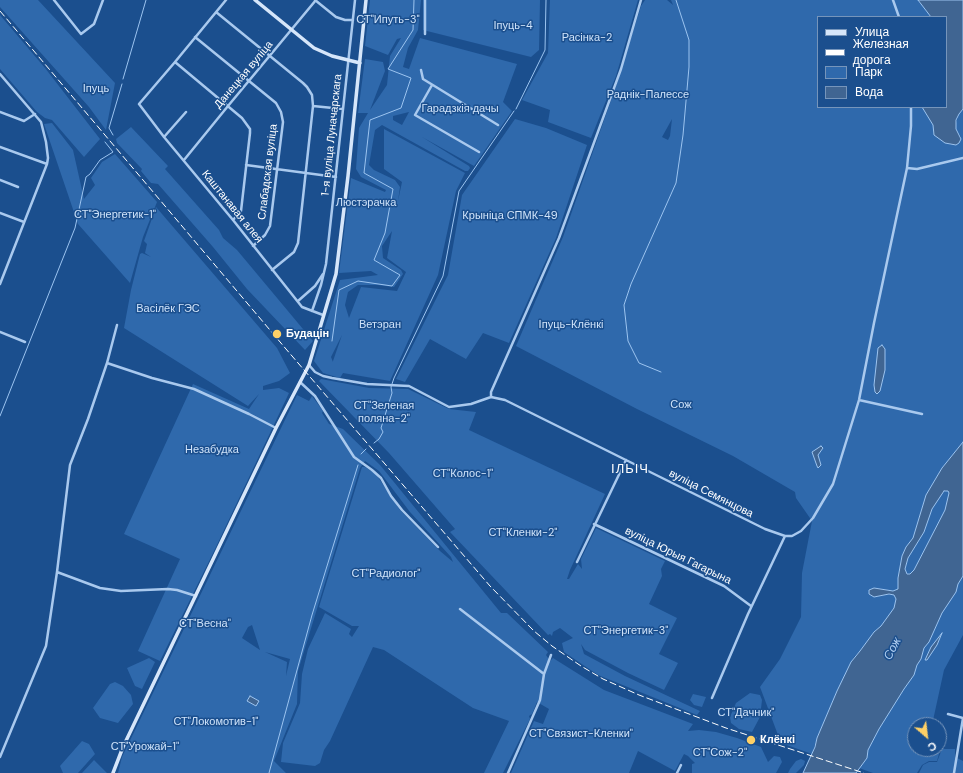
<!DOCTYPE html>
<html>
<head>
<meta charset="utf-8">
<style>
	body { margin:0 }
	#map { position:relative; width:963px; height:773px; overflow:hidden; background:#1b4f8e; font-family:"DM Sans",sans-serif }
	canvas { display:block }
	.legend { position:absolute; left:817px; top:16px; width:130px; height:92px; box-sizing:border-box; background:#1b4f8e; border:1px solid #7695bb; margin:0; padding:5px 7px; list-style:none; font-size:12px; color:#fff }
	.legend li { display:flex; align-items:center; gap:8px; height:20px }
	.legend b { width:20px; border:1px solid #7695bb }
	.north { position:absolute; left:907px; top:717px; width:40px; height:40px; box-sizing:border-box; background:#1b4f8e; border:1px solid #7695bb; border-radius:50%; rotate:152deg; font-size:11px; font-weight:700; line-height:16px; text-align:center; color:#fff }
	.north::after { content:''; display:block; margin:auto; width:14px; height:18px; background:#fed066; clip-path:polygon(50% 0,100% 100%,50% 72%,0 100%) }
</style>
</head>
<body>
<div id="map">
<canvas width="963" height="773"></canvas>
<ul class="legend">
<li><b style="height:5px;background:#d6e6fa"></b>Улица</li>
<li><b style="height:5px;background:#fff"></b>Железная дорога</li>
<li><b style="height:11px;background:#2f69ac"></b>Парк</li>
<li><b style="height:11px;background:#406592"></b>Вода</li>
</ul>
<div class="north">С</div>
</div>
<script>
const g = document.querySelector('canvas').getContext('2d');
g.lineJoin = 'round';
function fill(path, color) { g.fillStyle = color; g.fill(path, 'evenodd'); }
const toPath = rows => new Path2D(rows.map(r => 'M' + r).join(''));
function stroke(path, color, width, dash) { g.strokeStyle = color; g.lineWidth = width; g.lineCap = dash ? 'butt' : 'round'; g.setLineDash(dash || []); g.stroke(path); }
function drawText(font, color, halo, rows, align = 'center') {
  g.font = font + ' "DM Sans",sans-serif'; g.lineWidth = 3; g.setLineDash([]); g.textBaseline = 'middle'; g.strokeStyle = halo; g.fillStyle = color; for (const [text, x, y, turn = 0] of rows) {
    g.save(); g.translate(x, y); g.rotate((+turn || 0) * Math.PI / 180); g.textAlign = isNaN(turn) ? turn : align; if (halo) g.strokeText(text, 0, 0); g.fillText(text, 0, 0); g.restore();
  }
}
fill(toPath([
	[0,0,38,0,115,83,106,130,89,107,0,7],
	[370,0,421,0,418,30,408,48,403,67,409,69,420,38,517,64,503,102,512,111,474,166,422,137,469,166,470,168,468,171,465,171,382,125,375,130,369,165,374,170,395,180,400,187,398,201,402,182,384,169,384,129,465,173,456,191,438,275,390,381,343,373,340,378,323,373,314,361,340,280,378,275,371,271,339,273,351,178,385,192,386,190,361,177,356,169,359,128,368,113,358,113,365,59,383,62,385,71,370,110,387,85,390,56,401,38,397,39,388,55,365,46],
	[409,112,402,125,393,120,393,116],
	[392,231,387,258,406,272,397,291,361,287,349,318,345,305,348,292,358,285,378,285,394,287,403,274,401,270,383,258,382,246],
	[342,335,333,361,333,362,331,357],
	[423,0,540,0,539,50,531,57,423,30],
	[550,0,638,0,616,76,591,138,548,122,550,110,522,100,548,53],
	[645,0,667,0,673,5,671,0,918,0,931,17,818,17,818,107,922,107,933,125,933,132,945,143,954,145,959,143,961,137,956,129,956,123,959,114,963,109,963,442,942,468,926,495,913,538,906,547,902,556,898,578,898,589,893,591,874,588,869,590,869,594,874,597,889,594,894,595,896,599,894,608,881,626,874,632,860,651,854,657,837,691,817,738,812,754,781,743,760,687,780,659,801,617,802,573,812,521,796,498,795,492,733,456,637,409,516,346,563,237,615,89,641,6],
	[672,119,670,136,668,140,662,137],
	[0,15,45,68,100,139,84,157,52,120,45,118,37,112,0,69],
	[515,119,546,128,587,145,556,238,509,343,483,333,466,359,430,339,405,382,396,379,448,275,462,195],
	[52,123,73,150,84,199,95,185,91,178,102,162,115,154,157,202,143,237,130,283,78,224,44,124],
	[131,127,168,166,165,169,219,230,223,238,237,250,313,341,305,350,247,289,213,247,158,184,151,183,141,171,142,169,117,143,116,139],
	[156,207,277,348,290,373,279,381,263,386,263,390,279,388,289,393,215,549,160,661,138,651,180,559,124,534,193,384,249,409,259,394,248,406,124,328,131,290,140,254,142,253,151,257,145,253,147,244,144,241],
	[321,379,369,388,408,389,449,409,476,412,469,430,605,494,570,570,567,579,569,579,578,564,582,569,581,559,596,528,665,561,661,569,662,576,649,604,677,618,659,654,678,663,664,690,628,673,585,650,581,644,584,654,625,676,700,711,697,715,598,675,564,652,562,643,573,638,560,628,553,632,552,636,550,634,548,635,450,532,455,529,389,453,319,381],
	[297,395,309,401,312,396,323,411,322,413,329,424,343,429,380,465,501,613,507,613,548,652,546,655,550,661,553,658,604,690,693,724,688,731,699,730,716,732,737,738,761,747,768,762,774,756,780,757,782,762,776,773,692,773,692,764,695,763,688,756,684,754,675,771,638,751,629,773,511,773,534,721,543,724,549,709,537,702,532,714,529,716,530,719,503,773,484,773,509,721,473,708,384,650,373,647,330,741,324,750,320,763,315,766,281,762,283,743,300,703,302,674,308,649,325,613,351,629,349,634,352,637,359,626,352,626,319,607,362,467,365,467,376,474,400,510,440,551,453,562,451,557,410,512,379,471,365,461,360,468,298,671,297,704,274,761,286,773,118,773,122,757],
	[252,625,260,650,242,638,248,627],
	[265,652,290,659,286,676,287,662],
	[946,491,949,491,949,494,945,510,914,570,910,574,906,573,905,569,908,558,924,532,932,509,942,493],
	[963,576,963,635,944,670,932,725,915,725,915,749,939,749,939,743,942,743,937,761,929,761,922,765,917,773,873,773,859,768,867,758,868,750,879,729,904,689,914,675,917,665,921,659,924,648,929,642,942,613,956,592,958,584],
	[149,658,155,662,142,689,135,686,127,668],
	[115,682,123,686,131,695,133,704,118,723,100,718,93,708,110,684],
	[750,693,760,695,762,700,760,717,752,732,739,729,731,723,730,717,736,703],
	[693,694,706,697,702,707,694,705,690,700],
	[82,741,89,744,95,754,78,773,63,773,60,766],
	[942,749,955,749,955,757,963,761,963,773,919,773,923,765,929,762,937,762],
	[801,759,805,761,804,765,796,773,788,773,790,769,796,761],
	[94,760,107,773,82,773]
]), '#2f69ac');
const water = toPath([
	[918,0,963,0,963,109,959,114,956,120,956,129,961,139,959,143,956,145,945,143,934,135,933,125,922,107,946,107,946,17,931,17,918,0],
	[882,345,885,349,885,370,880,391,877,394,875,392,874,385,878,348,882,345],
	[963,442,963,576,958,584,956,592,942,613,929,642,924,648,921,659,917,665,914,675,904,689,879,729,868,750,867,758,856,773,803,773,815,747,817,738,837,691,851,662,860,651,874,632,881,626,894,608,896,599,894,595,889,594,874,597,869,594,869,590,874,588,893,591,898,589,898,578,902,556,906,547,913,538,926,495,942,468,963,442],
	[944,491,948,491,949,493,945,510,914,570,910,574,907,574,905,569,908,558,924,532,932,509,944,491],
	[821,446,823,448,818,455,821,465,818,468,817,466,812,452,821,446],
	[942,633,937,645,927,660,925,660,931,647,942,633],
	[250,696,259,701,256,706,247,701,250,696]
]);
fill(water, '#406592');
stroke(water, '#9cc4f0', 1);
stroke(toPath([
	[123,79,146,0],
	[516,109,545,50,546,0],
	[113,135,109,128,122,84],
	[332,341,339,290,358,281,392,286,400,275,374,260,385,233,393,189,364,173,370,120,401,108,411,78,388,69,413,30,414,0],
	[661,372,639,363,628,341,624,305,631,284,676,183,683,135,689,67,689,40,676,0],
	[0,416,75,228,86,177,90,174,100,160,113,152,105,142],
	[374,443,379,439,383,432,381,428,392,393,391,387,394,378,443,276,459,191,514,111],
	[361,454,366,449],
	[269,773,312,615,358,465]
]), '#9cc4f0', 1);
stroke(toPath([
	[54,0,81,34,94,24,103,0],
	[226,0,175,62,139,104,164,137,233,220,302,307,323,315],
	[315,0,336,17,345,20,353,20],
	[893,0,899,17],
	[216,12,303,83,307,87,312,95,313,106,298,243,294,252,272,270],
	[425,34,425,0],
	[195,37,276,103,281,112,283,122,270,226,265,235,253,246],
	[175,62,242,118,250,129,250,133,241,211,233,220],
	[421,70,423,79,498,125],
	[0,74,41,122,46,142,48,158,47,164,0,284],
	[432,85,415,115,479,152],
	[313,106,343,109],
	[0,112,24,121,35,114],
	[164,137,186,112],
	[0,147,47,164],
	[184,160,228,106,316,0],
	[246,165,336,177],
	[907,168,917,169,963,158],
	[0,180,18,187],
	[0,213,24,222],
	[298,301,315,286,323,274],
	[312,311,321,285,326,264,355,0],
	[0,332,25,342],
	[107,363,152,378,194,389,249,414,276,428],
	[309,365,315,372,323,376,332,378,367,384,409,386,449,407,471,404,491,397,505,400,765,529,785,536,792,536,801,531,813,518,833,484,859,400,874,323,907,168,911,126,911,107],
	[300,382,315,396,354,457,372,470,381,478,391,496,402,510,438,547],
	[491,397,491,392,559,238,621,69,641,0],
	[859,400,922,414],
	[594,524,724,586,751,606],
	[577,562,626,460],
	[57,572,100,588,121,591,168,589,177,590,196,596],
	[460,609,544,674],
	[712,698,748,614,785,536],
	[948,714,963,718],
	[0,757,46,646,57,572,70,465,88,419,107,363,117,325],
	[508,773,540,700,544,674,551,655],
	[677,773,681,765],
	[954,773,963,718]
]), '#a9c9ee', 2.5);
stroke(toPath([
	[255,0,314,48,332,56,360,63],
	[113,773,123,747,276,428,309,365,336,274,348,176,366,0]
]), '#d6e6fa', 3.5);
stroke(toPath([
	[0,11,286,349,490,586,534,631,552,646,581,666,603,679,639,695,726,728,864,773]
]), '#fff', 1, [7, 3]);
for (const [x, y, r, color] of [
	[277,334,5,"#fed066"],
	[751,740,5,"#fed066"]
]) { const dot = new Path2D(); dot.arc(x, y, r, 0, 2 * Math.PI); g.fillStyle = color; g.fill(dot); stroke(dot, '#1b4f8e', 1.5); }
drawText('11px', '#cfe3fa', '#1b4f8e', [
	["СТ\"Ипуть-3\"",388,20],
	["Іпуць-4",513,26],
	["Расінка-2",587,38],
	["Іпуць",96,89],
	["Раднік-Палессе",648,95],
	["Гарадзкія дачы",460,109],
	["Люстэрачка",366,203],
	["СТ\"Энергетик-1\"",115,215],
	["Крыніца СПМК-49",510,216],
	["Васілёк ГЭС",168,309],
	["Ветэран",380,325],
	["Іпуць-Клёнкі",571,325],
	["Сож",681,405],
	["СТ\"Зеленая",384,406],
	["поляна-2\"",384,419],
	["Незабудка",212,450],
	["СТ\"Колос-1\"",463,474],
	["СТ\"Кленки-2\"",523,533],
	["СТ\"Радиолог\"",386,574],
	["СТ\"Весна\"",205,624],
	["СТ\"Энергетик-3\"",626,631],
	["СТ\"Дачник\"",746,713],
	["СТ\"Локомотив-1\"",216,722],
	["СТ\"Связист-Кленки\"",581,734],
	["СТ\"Урожай-1\"",145,747],
	["СТ\"Сож-2\"",720,753]
]);
drawText('11px', '#fff', '#1b4f8e', [
	["Данецкая вуліца",244,75,-50],
	["1-я вуліца Луначарскага",332,135,-84],
	["Слабадская вуліца",268,172,-83],
	["Каштанавая алея",232,207,51],
	["вуліца Семянцова",711,494,27],
	["вуліца Юрыя Гагарына",678,556,26]
]);
drawText('bold 11px', '#fff', '#1b4f8e', [
	["Будацін",286,334],
	["Клёнкі",760,740]
], 'left');
drawText('italic 12px', '#b5d3f5', '#1b4f8e', [
	["Сож",893,649,-62]
]);
g.letterSpacing = '1px';
drawText('13px', '#fff', '#1b4f8e', [
	["ІЛЬІЧ",630,470]
]);
g.letterSpacing = '0px';
</script>
</body>
</html>
